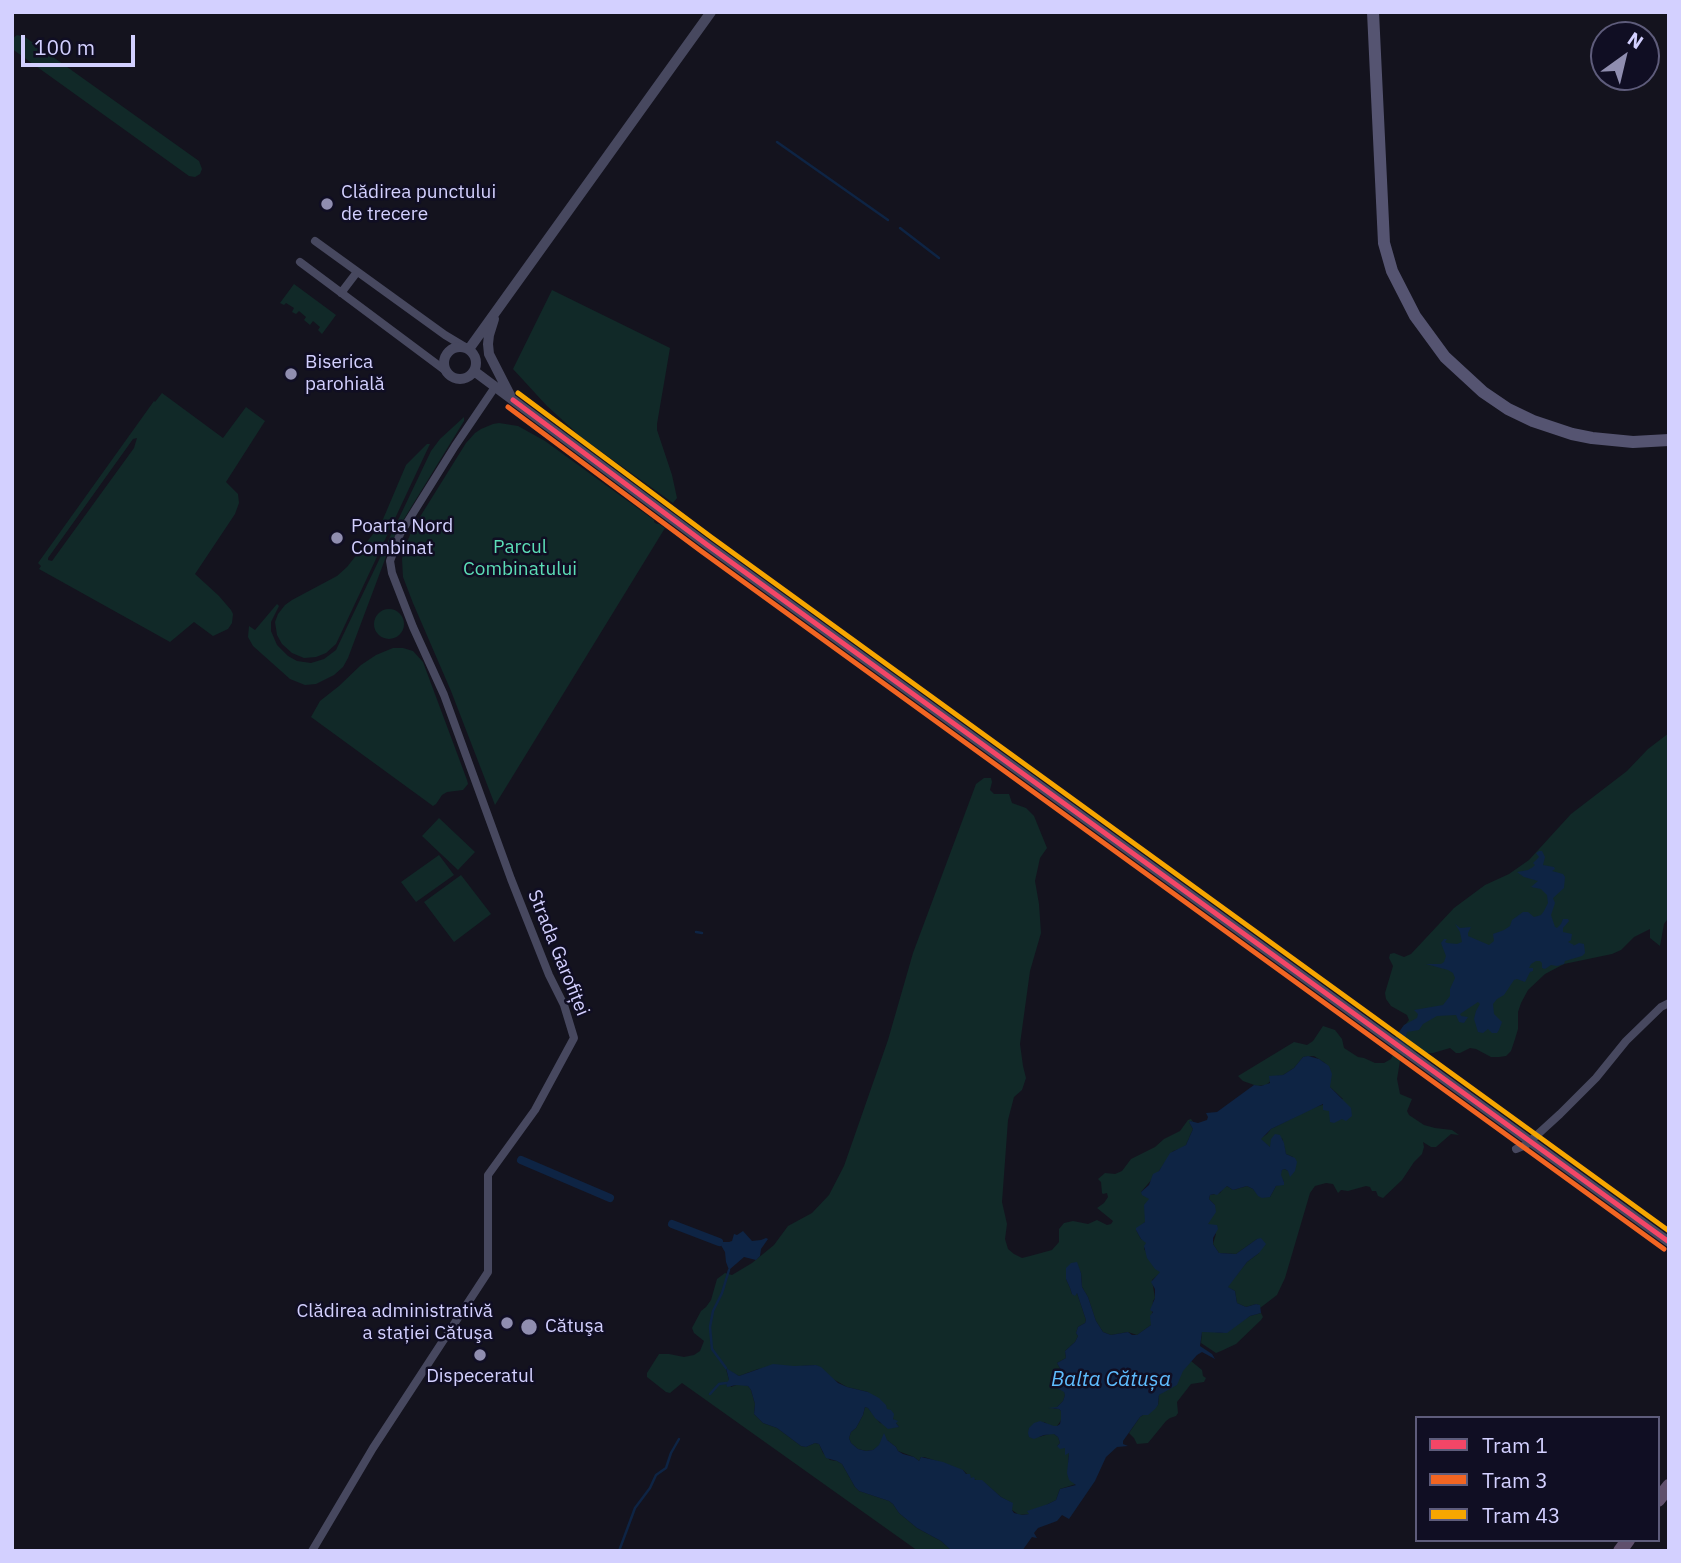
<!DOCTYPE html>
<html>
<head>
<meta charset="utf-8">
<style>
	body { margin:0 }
	#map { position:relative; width:1681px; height:1563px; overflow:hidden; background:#14131e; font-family:"IBM Plex Sans",sans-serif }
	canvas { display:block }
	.frame { position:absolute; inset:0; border:14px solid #d3d0ff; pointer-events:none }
	.legend { position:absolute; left:1415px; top:1416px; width:245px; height:126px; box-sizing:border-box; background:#100e23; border:2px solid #5e5c7b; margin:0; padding:9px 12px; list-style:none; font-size:21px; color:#d3d0ff }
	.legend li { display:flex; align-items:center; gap:14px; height:35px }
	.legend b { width:35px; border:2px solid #5e5c7b }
	.north { position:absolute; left:1590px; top:21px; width:70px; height:70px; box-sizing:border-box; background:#100e23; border:2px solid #5e5c7b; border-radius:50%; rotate:34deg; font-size:19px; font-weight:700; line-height:28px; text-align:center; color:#d3d0ff }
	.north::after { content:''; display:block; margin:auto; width:24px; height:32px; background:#908eb0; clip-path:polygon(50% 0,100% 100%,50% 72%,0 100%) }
	.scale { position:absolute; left:21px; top:35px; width:114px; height:32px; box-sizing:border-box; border:4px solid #d3d0ff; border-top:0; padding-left:9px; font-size:21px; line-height:24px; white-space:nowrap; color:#d3d0ff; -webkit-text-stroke:5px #100e23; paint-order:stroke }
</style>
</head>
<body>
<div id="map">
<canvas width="1681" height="1563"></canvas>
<div class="frame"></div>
<ul class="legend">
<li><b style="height:9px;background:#f34667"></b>Tram 1</li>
<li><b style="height:9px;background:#f26522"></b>Tram 3</li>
<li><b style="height:9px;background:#f7a600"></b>Tram 43</li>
</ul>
<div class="north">N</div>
<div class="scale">100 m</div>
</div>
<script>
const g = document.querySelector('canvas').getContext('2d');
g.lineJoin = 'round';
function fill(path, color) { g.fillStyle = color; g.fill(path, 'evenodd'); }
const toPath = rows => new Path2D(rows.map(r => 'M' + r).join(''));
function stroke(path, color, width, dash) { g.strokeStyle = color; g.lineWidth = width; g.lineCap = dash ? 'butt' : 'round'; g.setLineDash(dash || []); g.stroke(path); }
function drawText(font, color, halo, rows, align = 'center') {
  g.font = font + ' "IBM Plex Sans",sans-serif'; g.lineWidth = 5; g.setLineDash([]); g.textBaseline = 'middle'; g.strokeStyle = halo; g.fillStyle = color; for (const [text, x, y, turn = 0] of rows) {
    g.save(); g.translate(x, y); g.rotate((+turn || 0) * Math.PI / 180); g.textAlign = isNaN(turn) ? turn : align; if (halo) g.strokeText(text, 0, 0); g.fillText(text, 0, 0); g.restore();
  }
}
fill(toPath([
	[17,35,25,37,199,161,202,169,200,174,195,177,189,176,15,51,12,48,12,39],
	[294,284,336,315,322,334,318,330,320,327,313,321,310,325,304,320,306,317,299,311,296,314,292,312,294,308,286,303,284,305,280,303],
	[552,290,670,348,657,424,657,430,672,475,677,498,673,503,581,437,547,406,513,369],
	[162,393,223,438,246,407,265,421,226,482,238,494,239,503,235,514,195,574,219,596,231,610,233,614,232,623,228,629,213,636,194,622,170,642,39,569,41,566,38,563,154,401,155,402],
	[137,438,134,448,52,561,48,560,48,558,133,439],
	[464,417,464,421,399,527,387,554,348,658,343,667,334,675,316,684,305,685,290,679,253,646,248,637,249,626,255,630,277,604,279,606,271,622,271,631,277,645,288,656,297,661,311,663,324,659,336,650,431,451,440,439],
	[499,423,518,426,545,441,654,520,654,522,657,524,659,524,665,528,495,805,451,691,413,603,403,577,402,559,404,549,413,528,466,443,475,433,481,429,493,424],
	[427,444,430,444,429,446,336,644,326,653,316,657,304,658,292,653,282,644,277,635,275,622,278,614,285,605,292,600,337,576,347,567,381,524,406,465],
	'374 624a15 15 0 1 1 30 0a15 15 0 1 1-30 0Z',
	[393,648,403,648,413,651,423,662,467,780,468,784,463,790,447,792,442,795,436,804,433,806,311,717,320,701,339,686,361,665,376,655],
	[1669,733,1669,917,1664,924,1660,946,1650,938,1650,929,1634,937,1621,950,1612,954,1564,964,1545,974,1528,990,1521,1003,1518,1012,1518,1029,1515,1039,1511,1051,1506,1056,1499,1057,1491,1057,1476,1049,1470,1048,1460,1053,1456,1053,1450,1048,1433,1053,1420,1053,1411,1050,1405,1055,1400,1061,1397,1079,1400,1094,1412,1099,1407,1111,1409,1115,1424,1125,1435,1128,1452,1130,1459,1135,1451,1134,1436,1147,1431,1147,1423,1142,1424,1147,1422,1154,1414,1162,1402,1180,1383,1198,1378,1196,1376,1191,1372,1191,1370,1187,1366,1186,1348,1191,1341,1190,1338,1193,1333,1184,1326,1183,1315,1186,1310,1193,1285,1278,1277,1295,1260,1308,1259,1305,1256,1304,1246,1307,1237,1303,1235,1291,1227,1287,1247,1262,1259,1253,1257,1239,1236,1254,1219,1253,1213,1244,1216,1234,1207,1224,1215,1205,1209,1199,1210,1195,1220,1193,1224,1188,1227,1186,1233,1190,1247,1186,1253,1189,1259,1196,1270,1197,1276,1186,1284,1182,1280,1175,1282,1170,1285,1169,1288,1171,1293,1157,1286,1154,1282,1138,1271,1148,1260,1139,1267,1134,1271,1129,1312,1108,1343,1099,1330,1087,1329,1083,1331,1079,1325,1063,1314,1056,1303,1057,1294,1068,1283,1075,1277,1076,1266,1085,1257,1086,1243,1081,1238,1076,1294,1042,1307,1045,1313,1041,1323,1026,1335,1030,1342,1039,1344,1048,1358,1057,1364,1058,1375,1063,1384,1063,1391,1059,1395,1050,1393,1046,1396,1036,1409,1020,1407,1015,1391,1006,1386,999,1385,993,1393,966,1389,958,1390,954,1394,953,1404,957,1411,954,1454,908,1485,885,1509,874,1529,860,1571,814,1627,771,1648,749],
	[984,778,991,778,992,782,990,790,994,794,1009,794,1012,803,1026,808,1034,816,1047,848,1040,858,1035,881,1039,904,1041,933,1030,971,1020,1044,1023,1066,1026,1078,1022,1090,1014,1097,1008,1120,1002,1202,1007,1224,1005,1239,1008,1249,1014,1254,1022,1258,1030,1256,1052,1250,1059,1242,1059,1229,1064,1223,1073,1221,1088,1224,1097,1220,1107,1225,1111,1224,1113,1221,1097,1208,1104,1203,1108,1197,1107,1193,1103,1194,1102,1193,1101,1182,1098,1179,1105,1173,1115,1174,1122,1171,1131,1159,1155,1147,1164,1139,1180,1131,1188,1120,1191,1119,1194,1123,1191,1121,1189,1122,1193,1129,1186,1145,1182,1148,1173,1151,1159,1171,1141,1192,1150,1199,1145,1222,1136,1230,1141,1239,1147,1242,1144,1249,1161,1272,1152,1280,1155,1298,1153,1301,1151,1325,1137,1335,1128,1332,1111,1335,1103,1332,1096,1321,1088,1297,1082,1287,1081,1273,1077,1265,1066,1279,1070,1288,1072,1294,1077,1293,1086,1320,1085,1323,1078,1327,1076,1333,1078,1336,1075,1342,1065,1351,1066,1358,1057,1363,1065,1377,1062,1382,1065,1395,1063,1401,1057,1407,1053,1409,1059,1409,1061,1411,1062,1419,1057,1426,1050,1426,1044,1422,1039,1437,1049,1434,1054,1434,1058,1437,1060,1443,1057,1446,1065,1448,1069,1452,1068,1465,1076,1484,1060,1489,1056,1500,1048,1504,1030,1514,1019,1515,1012,1510,1012,1503,1001,1497,986,1484,971,1478,963,1470,958,1470,952,1466,924,1457,921,1457,919,1461,914,1457,898,1451,896,1447,887,1440,873,1450,866,1451,858,1449,851,1443,849,1438,851,1432,856,1428,863,1415,865,1407,868,1408,880,1423,899,1427,886,1409,868,1392,847,1387,833,1379,816,1365,758,1369,739,1376,726,1369,731,1387,736,1385,744,1385,748,1386,751,1390,755,1404,754,1414,763,1423,777,1428,801,1446,806,1447,815,1443,819,1444,823,1453,830,1460,837,1461,842,1464,855,1487,859,1491,889,1501,893,1504,899,1513,917,1528,941,1541,952,1551,918,1551,682,1383,670,1393,666,1392,647,1377,647,1373,659,1354,669,1354,684,1357,694,1355,700,1351,704,1341,694,1333,692,1328,701,1311,706,1307,711,1300,717,1279,725,1273,732,1275,752,1263,774,1245,788,1226,812,1213,829,1195,844,1166,888,1040,913,953,976,784],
	[439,818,475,852,458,870,422,836],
	[439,855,454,875,416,902,401,882],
	[461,875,491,914,454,942,424,902],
	[1261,1313,1263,1317,1261,1320,1236,1344,1221,1351,1216,1353,1201,1343,1202,1332,1208,1331,1222,1333,1250,1316],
	[1191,1361,1202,1370,1203,1376,1206,1378,1204,1382,1191,1384,1177,1402,1178,1413,1176,1416,1170,1418,1166,1421,1148,1443,1137,1444,1134,1438,1129,1433,1140,1417,1158,1405,1159,1395,1165,1390]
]), '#112928');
fill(toPath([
	[1539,851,1542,851,1545,857,1543,865,1554,867,1555,869,1552,871,1563,874,1565,877,1564,888,1553,898,1555,903,1551,915,1555,927,1557,928,1561,924,1563,919,1568,919,1569,921,1563,928,1563,932,1572,934,1571,940,1568,942,1574,945,1573,946,1579,943,1584,944,1585,953,1582,956,1565,961,1564,964,1557,966,1551,965,1545,969,1542,968,1542,963,1540,961,1536,961,1531,964,1529,968,1533,968,1533,971,1530,972,1525,982,1517,979,1514,980,1504,995,1497,999,1493,1004,1494,1014,1502,1022,1499,1030,1497,1033,1492,1033,1488,1029,1483,1033,1478,1032,1474,1019,1476,1011,1480,1004,1478,1002,1460,1014,1461,1016,1468,1017,1464,1023,1459,1022,1456,1015,1437,1016,1423,1024,1419,1030,1407,1032,1402,1051,1399,1052,1395,1050,1393,1046,1396,1036,1404,1025,1417,1018,1418,1014,1414,1010,1443,1005,1450,996,1450,989,1455,978,1453,973,1448,970,1426,964,1441,964,1444,962,1446,956,1441,943,1444,939,1447,939,1445,942,1447,943,1457,944,1462,942,1460,932,1455,924,1460,928,1471,927,1468,933,1468,936,1489,945,1494,941,1493,934,1504,930,1510,926,1512,920,1523,912,1528,912,1534,917,1541,915,1544,911,1548,903,1547,895,1541,889,1531,887,1538,881,1524,877,1517,872,1528,870,1533,867,1535,865,1533,863,1539,857,1536,853],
	[1308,1056,1319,1059,1329,1066,1332,1074,1330,1087,1351,1108,1352,1116,1346,1121,1342,1119,1334,1123,1330,1122,1329,1111,1323,1110,1323,1104,1271,1129,1261,1139,1270,1147,1271,1139,1275,1134,1280,1135,1284,1143,1286,1154,1295,1158,1297,1162,1295,1171,1290,1177,1288,1171,1285,1169,1282,1170,1281,1175,1284,1182,1284,1185,1276,1186,1270,1197,1262,1198,1258,1196,1253,1189,1247,1186,1233,1190,1227,1186,1217,1195,1214,1194,1210,1195,1209,1199,1215,1205,1216,1212,1208,1224,1217,1225,1218,1229,1213,1238,1213,1244,1219,1253,1236,1254,1257,1239,1261,1238,1266,1244,1259,1253,1247,1262,1228,1287,1235,1291,1237,1303,1246,1307,1256,1304,1260,1305,1261,1313,1250,1316,1227,1333,1202,1332,1200,1346,1212,1354,1215,1359,1202,1352,1197,1355,1183,1371,1177,1385,1159,1395,1158,1405,1155,1409,1148,1415,1143,1415,1140,1417,1123,1441,1123,1444,1128,1446,1117,1447,1106,1457,1095,1481,1069,1519,1062,1515,1057,1521,1038,1528,1034,1533,1037,1538,1032,1537,1022,1551,952,1551,941,1541,917,1528,899,1513,893,1504,889,1501,859,1491,855,1487,842,1464,837,1461,826,1458,819,1444,815,1443,806,1447,801,1446,777,1428,763,1423,754,1414,755,1404,751,1390,748,1386,736,1385,727,1387,726,1383,729,1380,726,1368,739,1376,773,1364,794,1366,816,1365,821,1367,838,1383,847,1387,868,1392,879,1398,886,1405,887,1409,891,1410,894,1414,893,1419,898,1421,896,1423,899,1427,888,1429,875,1418,868,1408,865,1407,863,1415,856,1428,851,1432,849,1438,851,1443,858,1449,866,1451,873,1450,879,1445,884,1433,887,1440,896,1447,898,1451,903,1454,914,1457,919,1461,921,1457,943,1462,963,1470,966,1474,970,1474,971,1478,974,1477,975,1480,982,1480,1001,1497,1013,1503,1012,1510,1014,1513,1022,1515,1029,1514,1027,1511,1048,1504,1056,1500,1060,1489,1076,1485,1069,1480,1067,1473,1069,1453,1065,1455,1065,1448,1060,1449,1057,1446,1060,1443,1058,1437,1054,1434,1044,1435,1034,1439,1029,1437,1028,1433,1029,1428,1034,1423,1040,1421,1054,1426,1057,1426,1060,1424,1061,1419,1061,1411,1059,1409,1048,1408,1057,1407,1063,1401,1065,1395,1064,1392,1054,1386,1062,1382,1065,1377,1057,1363,1066,1358,1065,1351,1075,1342,1078,1336,1076,1333,1078,1327,1085,1323,1086,1320,1077,1293,1075,1296,1072,1294,1070,1288,1066,1279,1066,1268,1071,1263,1077,1262,1081,1273,1082,1287,1088,1297,1096,1321,1103,1332,1111,1335,1128,1332,1132,1335,1137,1335,1151,1325,1150,1316,1153,1312,1150,1310,1155,1298,1155,1289,1151,1282,1160,1272,1155,1269,1147,1258,1144,1246,1146,1243,1141,1239,1136,1230,1136,1228,1145,1222,1144,1205,1149,1199,1142,1195,1141,1192,1149,1185,1153,1174,1159,1171,1170,1153,1186,1145,1193,1129,1189,1122,1190,1121,1198,1123,1207,1120,1208,1117,1206,1113,1217,1112,1254,1085,1261,1086,1270,1083,1269,1076,1283,1075,1294,1068,1303,1057],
	[743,1231,752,1241,761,1240,766,1238,768,1239,761,1249,760,1256,756,1260,744,1257,729,1270,726,1262,725,1252,719,1242,729,1242,732,1241,734,1234,737,1235]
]), '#0e2444');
stroke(toPath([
	[777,142,888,220],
	[900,228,939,258],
	[696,932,702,933],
	[726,1368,712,1349,710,1327,713,1311,722,1293,729,1270],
	[710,1394,719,1384,726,1383],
	[619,1551,635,1508,650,1488,656,1475,666,1468,671,1453,679,1439]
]), '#0e2444', 2.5);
stroke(toPath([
	[521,1160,610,1198],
	[672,1224,719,1242]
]), '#0e2444', 8);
stroke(toPath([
	[315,241,445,335,465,347],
	[300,262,446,371],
	[341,293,357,272],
	[1516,1149,1526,1145,1560,1114,1596,1078,1626,1041,1661,1007,1669,1003],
	[312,1551,373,1448,488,1272,488,1175,535,1110,574,1038,564,1005,549,975,511,879,444,695,413,627,392,573,390,561,400,534,455,446,495,387]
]), '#47485f', 8);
stroke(toPath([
	[494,319,489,335,488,344,489,354,510,395],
	'444 363a16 16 0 1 1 32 0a16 16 0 1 1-32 0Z',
	[469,349,711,12],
	[474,371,706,544,1669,1242]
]), '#47485f', 10);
stroke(toPath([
	[1373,12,1384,243,1392,271,1415,316,1445,357,1483,392,1508,409,1533,421,1572,434,1592,438,1633,442,1669,440]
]), '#555471', 12);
stroke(toPath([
	[1658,1500,1669,1486],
	[1620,1551,1628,1540]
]), '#60506d', 14);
stroke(toPath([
	[513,400,706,544,1669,1242]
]), '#f34667', 5);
stroke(toPath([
	[508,407,701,551,1664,1249]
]), '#f26522', 5);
stroke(toPath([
	[518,393,711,537,1669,1231]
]), '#f7a600', 5);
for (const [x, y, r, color] of [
	[327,204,7,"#908eb0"],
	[291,374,7,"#908eb0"],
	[337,538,7,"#908eb0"],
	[507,1323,7,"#908eb0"],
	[529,1327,9,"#908eb0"],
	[480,1355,7,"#908eb0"]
]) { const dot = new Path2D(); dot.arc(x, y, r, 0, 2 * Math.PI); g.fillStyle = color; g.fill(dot); stroke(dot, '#100e23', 2.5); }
drawText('19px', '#d3d0ff', '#100e23', [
	["Clădirea punctului",341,193],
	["de trecere",341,215],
	["Biserica",305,363],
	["parohială",305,385],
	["Poarta Nord",351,527],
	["Combinat",351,549],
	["Clădirea administrativă",493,1312,"right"],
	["a stației Cătuşa",493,1334,"right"],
	["Cătuşa",545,1327],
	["Dispeceratul",480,1377,"center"]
], 'left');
drawText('19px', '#5cdeb7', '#100e23', [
	["Parcul",520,548],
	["Combinatului",520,570]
]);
drawText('19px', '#d3d0ff', '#100e23', [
	["Strada Garofiței",558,953,68]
]);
drawText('italic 21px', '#5ebcfe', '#100e23', [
	["Balta Cătușa",1111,1380]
]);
</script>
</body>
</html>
